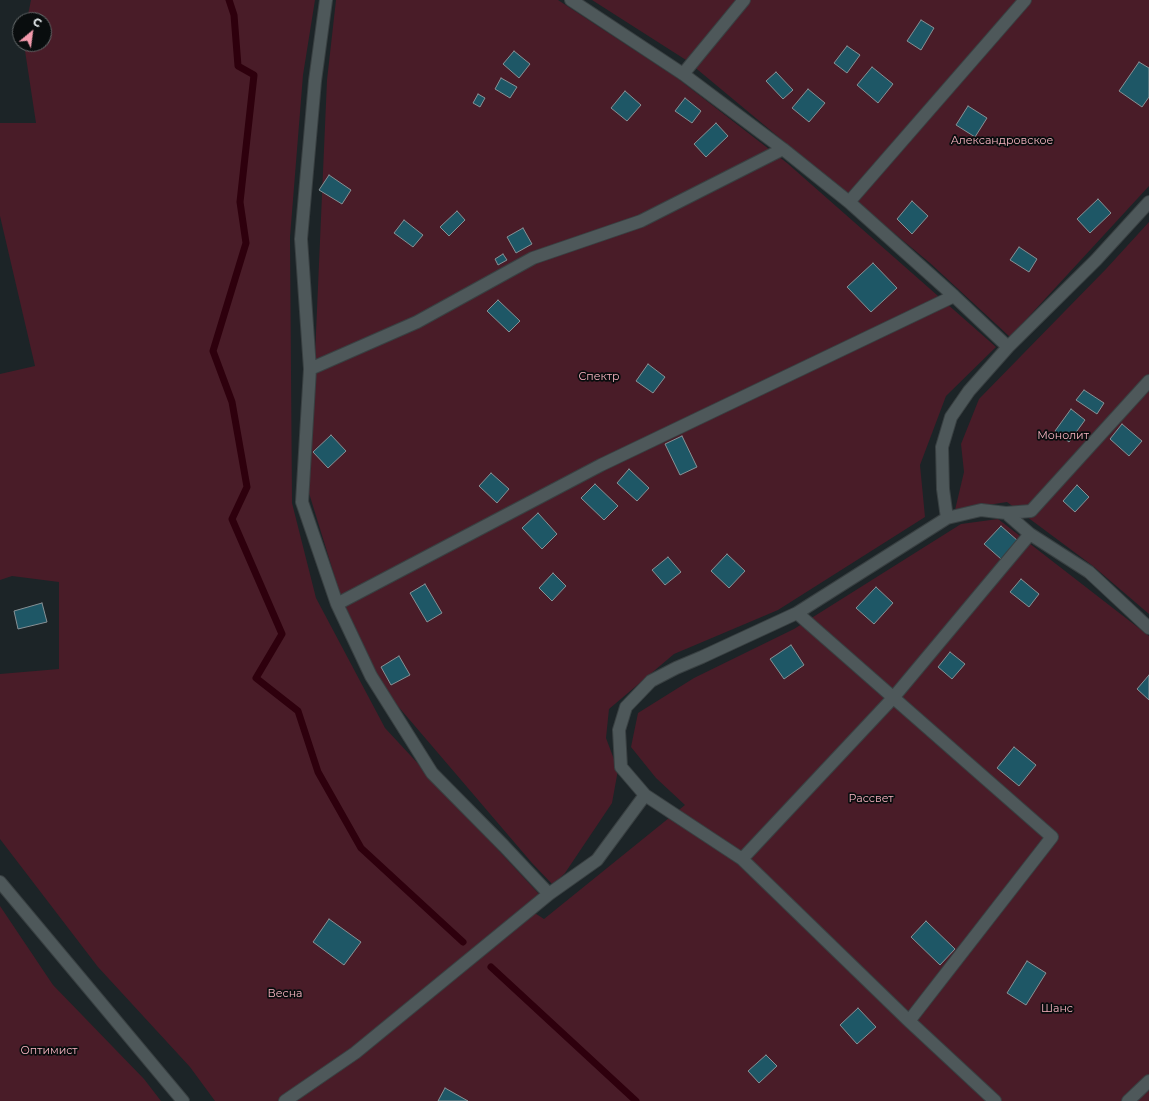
<!DOCTYPE html>
<html>
<head>
<meta charset="utf-8">
<style>
	body { margin:0 }
	#map { position:relative; width:1149px; height:1101px; overflow:hidden; background:#1c2427; font-family:Montserrat,sans-serif }
	canvas { display:block }
	.north { position:absolute; left:12px; top:12px; width:40px; height:40px; box-sizing:border-box; background:#090d0e; border:1px solid #64696a; border-radius:50%; rotate:29deg; font-size:11px; font-weight:700; line-height:16px; text-align:center; color:#ecf2f4 }
	.north::after { content:''; display:block; margin:auto; width:14px; height:18px; background:#f29aac; clip-path:polygon(50% 0,100% 100%,50% 72%,0 100%) }
</style>
</head>
<body>
<div id="map">
<canvas width="1149" height="1101"></canvas>
<div class="north">С</div>
</div>
<script>
const g = document.querySelector('canvas').getContext('2d');
g.lineJoin = 'round';
function fill(path, color) { g.fillStyle = color; g.fill(path, 'evenodd'); }
const toPath = rows => new Path2D(rows.map(r => 'M' + r).join(''));
function stroke(path, color, width, dash) { g.strokeStyle = color; g.lineWidth = width; g.lineCap = dash ? 'butt' : 'round'; g.setLineDash(dash || []); g.stroke(path); }
function drawText(font, color, halo, rows, align = 'center') {
  g.font = font + ' Montserrat,sans-serif'; g.lineWidth = 3.5; g.setLineDash([]); g.textBaseline = 'middle'; g.strokeStyle = halo; g.fillStyle = color; for (const [text, x, y, turn = 0] of rows) {
    g.save(); g.translate(x, y); g.rotate((+turn || 0) * Math.PI / 180); g.textAlign = isNaN(turn) ? turn : align; if (halo) g.strokeText(text, 0, 0); g.fillText(text, 0, 0); g.restore();
  }
}
fill(toPath([
	[31,0,315,0,303,75,290,237,292,503,316,598,385,728,539,894,527,908,544,919,685,805,656,778,631,747,638,713,694,678,794,629,961,524,998,519,1149,636,1149,1101,215,1101,190,1067,98,967,0,839,0,674,59,669,59,582,12,576,0,580,0,374,35,366,0,216,0,123,36,123,24,44,44,44,44,20,27,20],
	[336,0,558,0,677,78,787,163,996,347,946,396,920,465,925,517,778,610,674,654,609,709,606,738,618,770,612,803,565,873,553,885,532,863,385,691,341,597,309,493,327,80],
	[592,0,1149,0,1149,186,1010,337,930,263,686,60],
	[1149,222,1149,614,1093,566,1007,502,955,510,964,472,961,444,979,399,1106,269],
	[0,906,53,985,144,1079,161,1101,0,1101]
]), '#491c28');
stroke(toPath([
	[229,0,234,15,238,66,254,75,240,202,246,243,213,351,232,402,247,487,232,519,282,634,256,678,298,711,318,772,361,848,463,942],
	[491,967,636,1101]
]), '#2e000d', 7);
const building = toPath([
	[921,20,934,28,921,50,907,41,921,20],
	[847,46,860,55,847,73,834,63,847,46],
	[514,51,530,64,519,78,503,64,514,51],
	[1139,62,1149,68,1149,97,1142,107,1119,91,1139,62],
	[872,67,893,84,878,103,857,85,872,67],
	[776,72,793,90,783,99,766,81,776,72],
	[501,78,517,87,510,98,495,89,501,78],
	[808,89,825,103,809,122,792,108,808,89],
	[625,91,641,105,627,121,611,108,625,91],
	[478,94,485,98,480,107,473,103,478,94],
	[685,98,701,111,692,123,675,111,685,98],
	[968,106,987,118,975,137,956,125,968,106],
	[716,123,728,136,706,157,694,144,716,123],
	[329,175,351,190,342,204,319,190,329,175],
	[1098,199,1111,213,1090,233,1077,219,1098,199],
	[912,201,928,216,912,234,897,219,912,201],
	[457,211,465,220,449,236,440,227,457,211],
	[404,220,423,235,413,247,394,233,404,220],
	[523,228,532,244,516,253,507,237,523,228],
	[1019,247,1037,259,1029,272,1010,260,1019,247],
	[503,254,507,260,498,265,495,259,503,254],
	[873,263,897,288,871,312,847,287,873,263],
	[498,300,520,321,509,332,487,311,498,300],
	[648,364,665,377,653,393,636,381,648,364],
	[1084,390,1104,403,1097,414,1076,400,1084,390],
	[1071,409,1085,420,1069,442,1055,431,1071,409],
	[1122,424,1142,441,1129,456,1110,439,1122,424],
	[331,435,346,451,328,468,313,452,331,435],
	[682,436,697,467,680,475,665,444,682,436],
	[629,469,649,488,637,501,617,483,629,469],
	[491,473,509,489,497,503,479,486,491,473],
	[595,484,618,506,604,520,581,498,595,484],
	[1077,485,1089,497,1075,512,1063,501,1077,485],
	[538,513,557,534,542,549,522,528,538,513],
	[1001,526,1018,541,1001,559,984,544,1001,526],
	[727,554,745,571,729,588,711,571,727,554],
	[668,557,681,572,665,585,652,570,668,557],
	[553,573,566,586,552,601,539,588,553,573],
	[1021,579,1039,594,1029,607,1010,592,1021,579],
	[425,584,442,613,427,622,410,593,425,584],
	[876,587,893,603,874,624,856,608,876,587],
	[42,603,47,622,18,629,14,611,42,603],
	[791,645,804,665,784,679,770,659,791,645],
	[950,652,965,664,952,679,938,667,950,652],
	[399,656,410,675,391,685,381,667,399,656],
	[1149,675,1149,700,1137,689,1149,675],
	[1014,747,1036,765,1019,786,997,768,1014,747],
	[329,919,361,942,344,965,313,942,329,919],
	[926,921,955,949,940,965,911,937,926,921],
	[1027,961,1046,973,1026,1005,1007,993,1027,961],
	[858,1008,876,1027,857,1044,840,1025,858,1008],
	[766,1055,777,1066,759,1083,748,1071,766,1055],
	[445,1088,468,1101,438,1101,445,1088]
]);
fill(building, '#1e5766');
stroke(building, '#879195', 1);
const service = toPath([
	[326,0,315,81,301,239,310,369,302,502,337,604,601,465,954,296],
	[571,0,683,74,783,149,849,202],
	[683,74,744,0],
	[1008,347,954,296,849,202,1025,0],
	[310,369,417,322,533,258,641,221,783,149],
	[1006,513,1030,534,1089,572,1149,628],
	[947,518,943,489,942,447,951,417,969,391,1008,347,1096,260,1149,202],
	[337,604,371,676,432,773,504,846,549,894],
	[797,613,1052,837,909,1021],
	[645,795,621,767,619,730,626,707,651,681,676,668,702,657,797,613,947,518,981,510,1006,513,1031,511,1149,381],
	[742,859,893,698,1030,534],
	[0,882,183,1101],
	[285,1101,355,1053,549,894,597,860,645,795,742,859,909,1021,995,1101],
	[1128,1101,1149,1081]
]);
stroke(service, '#394042', 14);
stroke(service, '#4e585a', 12);
drawText('11px', '#f9b5c2', '#090d0e', [
	["Александровское",1002,141],
	["Спектр",599,377],
	["Монолит",1063,436],
	["Рассвет",871,799],
	["Весна",285,994],
	["Шанс",1057,1009],
	["Оптимист",49,1051]
]);
</script>
</body>
</html>
